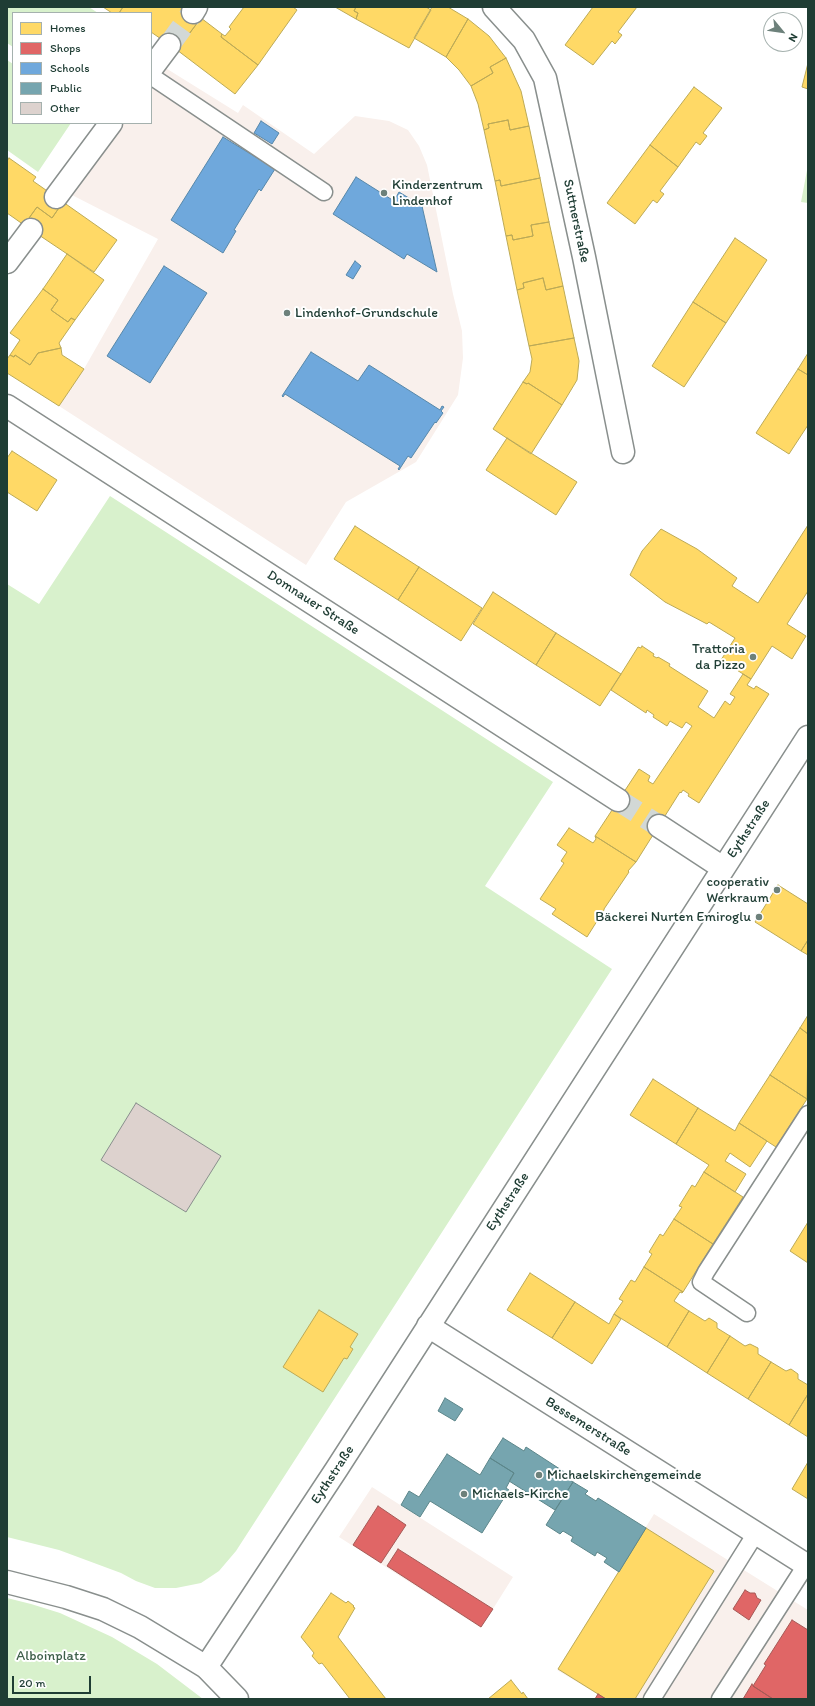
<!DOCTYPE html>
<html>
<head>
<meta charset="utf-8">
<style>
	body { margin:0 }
	#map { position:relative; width:815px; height:1706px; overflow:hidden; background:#fff; font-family:Itim,sans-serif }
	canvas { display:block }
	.frame { position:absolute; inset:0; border:8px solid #1f3d34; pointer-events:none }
	.legend { position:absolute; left:12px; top:12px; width:140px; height:112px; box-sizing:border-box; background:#fff; border:1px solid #a5b1ae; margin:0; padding:5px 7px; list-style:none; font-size:12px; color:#1f3d34 }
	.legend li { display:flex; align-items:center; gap:8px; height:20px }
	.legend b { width:20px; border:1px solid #a5b1ae }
	.north { position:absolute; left:763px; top:12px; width:40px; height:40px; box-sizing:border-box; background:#fff; border:1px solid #a5b1ae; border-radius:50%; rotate:119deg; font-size:11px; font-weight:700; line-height:16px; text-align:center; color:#1f3d34 }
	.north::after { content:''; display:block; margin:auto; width:14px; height:18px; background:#6d817b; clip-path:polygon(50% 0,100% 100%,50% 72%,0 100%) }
	.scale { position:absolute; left:12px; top:1676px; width:79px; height:18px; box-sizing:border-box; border:2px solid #1f3d34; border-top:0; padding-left:5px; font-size:12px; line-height:14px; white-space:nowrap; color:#1f3d34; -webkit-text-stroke:3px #fff; paint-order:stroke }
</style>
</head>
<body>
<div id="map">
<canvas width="815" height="1706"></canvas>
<div class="frame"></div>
<ul class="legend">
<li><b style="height:11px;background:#ffd966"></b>Homes</li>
<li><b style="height:11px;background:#e06666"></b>Shops</li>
<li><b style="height:11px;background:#6fa8dc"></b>Schools</li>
<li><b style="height:11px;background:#76a5af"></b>Public</li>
<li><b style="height:11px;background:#ddd2ce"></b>Other</li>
</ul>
<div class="north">N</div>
<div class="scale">20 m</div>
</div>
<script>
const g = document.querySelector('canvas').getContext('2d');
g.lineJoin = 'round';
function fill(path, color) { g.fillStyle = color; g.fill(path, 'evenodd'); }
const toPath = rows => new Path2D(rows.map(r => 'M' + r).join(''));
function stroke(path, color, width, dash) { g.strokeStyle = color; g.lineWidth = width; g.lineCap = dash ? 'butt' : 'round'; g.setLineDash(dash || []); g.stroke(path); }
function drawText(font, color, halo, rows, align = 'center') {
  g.font = font + ' Itim,sans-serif'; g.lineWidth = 4; g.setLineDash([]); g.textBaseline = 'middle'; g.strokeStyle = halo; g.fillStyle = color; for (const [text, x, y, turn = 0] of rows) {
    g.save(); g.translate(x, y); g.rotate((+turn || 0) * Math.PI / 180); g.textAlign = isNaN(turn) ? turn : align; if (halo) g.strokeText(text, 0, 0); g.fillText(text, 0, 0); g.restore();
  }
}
fill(toPath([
	[164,67,238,113,243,105,314,154,355,116,389,121,408,130,419,146,427,165,453,294,462,331,463,358,458,395,416,462,346,502,306,565,59,406,84,369,158,239,70,194,123,123,151,123,151,85],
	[372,1487,513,1577,481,1628,339,1537],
	[654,1514,808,1610,808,1699,594,1699,597,1694,557,1670]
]), '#f9f0ec');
fill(toPath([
	[7,7,89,7,98,13,13,13,13,47,7,43],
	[7,60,13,64,13,123,71,123,38,172,7,150],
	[808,165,808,203,801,202],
	[110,496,553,782,485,886,612,969,236,1551,219,1571,201,1583,176,1588,155,1588,136,1581,121,1573,59,1550,7,1537,7,584,39,604],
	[7,1598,31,1604,60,1613,112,1637,157,1664,203,1699,7,1699]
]), '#d8f1cc');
const homes = toPath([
	[103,7,123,7,119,13,112,13,103,7],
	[123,7,186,7,201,18,177,50,151,32,151,13,119,13,123,7],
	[244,7,293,7,297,10,258,65,221,37,222,34,225,36,231,29,229,27,244,7],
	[335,7,356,7,354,11,358,13,356,19,335,7],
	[356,7,426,7,431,10,409,48,356,19,358,13,354,11,356,7],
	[432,7,448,7,468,19,446,57,414,38,432,7],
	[593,7,637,7,618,32,622,35,615,44,612,41,593,65,565,45,593,7],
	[201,18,222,34,221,37,258,65,235,94,177,50,201,18],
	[468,19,489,36,506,58,490,67,493,73,471,86,459,70,446,57,468,19],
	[506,58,521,91,529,126,510,130,508,120,488,124,489,128,484,130,478,104,471,86,493,73,490,67,506,58],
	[808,63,808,89,802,87,808,63],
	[694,87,722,108,703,133,707,136,700,145,696,142,678,167,650,145,694,87],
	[508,120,510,130,529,126,540,178,501,186,500,180,495,181,484,130,489,128,488,124,508,120],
	[650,145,678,167,660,191,664,194,657,203,653,200,635,224,607,203,650,145],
	[9,158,36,177,33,181,63,202,52,218,37,207,24,225,7,213,7,161,9,158],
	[540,178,549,222,531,225,533,236,513,240,512,235,506,236,495,181,500,180,501,186,540,178],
	[63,202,117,240,94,272,24,225,37,207,52,218,63,202],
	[549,222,563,286,546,290,543,278,523,283,524,288,517,290,506,236,512,235,513,240,533,236,531,225,549,222],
	[735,238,767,260,726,323,693,302,735,238],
	[67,254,104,280,75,320,71,318,68,322,51,310,58,300,43,289,67,254],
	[543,278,546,290,563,286,574,338,529,346,517,290,524,288,523,283,543,278],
	[43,289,58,300,51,310,68,322,71,318,75,320,59,343,61,348,38,353,30,365,15,355,14,357,10,355,20,340,10,333,43,289],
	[693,302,726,323,684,387,652,366,693,302],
	[574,338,579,361,577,380,562,405,528,383,527,384,523,382,530,372,532,359,529,346,574,338],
	[61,348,62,355,84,369,59,406,7,373,7,359,10,355,14,357,15,355,30,365,38,353,61,348],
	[808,353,808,375,798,369,808,353],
	[798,369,808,375,808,425,789,454,756,433,798,369],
	[523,382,527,384,528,383,562,405,531,454,493,429,523,382],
	[507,438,577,482,556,515,486,470,507,438],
	[12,451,57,480,37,511,7,492,7,458,12,451],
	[808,525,808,591,787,624,806,636,792,659,772,646,751,679,721,660,735,638,709,622,707,624,665,602,630,575,642,551,661,529,697,549,737,578,732,586,758,603,808,525],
	[355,526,419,567,398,600,334,559,355,526],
	[419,567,482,608,461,641,398,600,419,567],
	[493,592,556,633,536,665,473,624,493,592],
	[556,633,621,674,600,706,536,665,556,633],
	[642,646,654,654,653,656,657,658,658,657,670,664,669,666,708,691,698,707,714,718,725,701,730,705,735,697,730,694,743,674,751,679,747,685,754,689,756,686,769,694,699,803,688,796,689,794,683,790,681,793,680,792,636,862,595,836,639,769,650,776,648,781,653,784,692,726,686,722,682,728,670,721,667,726,653,717,654,715,647,710,646,713,611,690,638,647,641,648,642,646],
	[569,828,593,843,596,839,595,836,636,862,628,871,629,872,604,909,604,910,587,937,552,914,556,909,540,899,564,863,561,861,567,852,557,845,569,828],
	[778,885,808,904,808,940,801,951,755,922,778,885],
	[808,940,808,955,801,951,808,940],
	[808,1015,808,1034,800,1028,808,1015],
	[800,1028,808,1034,807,1099,770,1075,800,1028],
	[770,1075,807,1099,776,1147,739,1123,770,1075],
	[653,1079,698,1108,676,1144,630,1115,653,1079],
	[698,1108,735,1131,739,1123,767,1141,750,1167,730,1153,725,1161,746,1174,735,1192,704,1172,709,1165,676,1144,698,1108],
	[704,1172,743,1197,713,1244,674,1219,682,1207,679,1206,692,1185,695,1187,704,1172],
	[674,1219,713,1244,683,1292,644,1267,652,1254,649,1252,660,1234,663,1236,674,1219],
	[808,1222,808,1263,790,1251,808,1222],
	[644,1267,683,1292,682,1293,680,1292,674,1301,689,1311,667,1347,614,1314,623,1301,619,1299,631,1280,635,1282,644,1267],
	[530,1273,575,1302,552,1338,507,1310,530,1273],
	[575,1302,609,1324,614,1314,621,1319,592,1364,552,1338,575,1302],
	[319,1310,358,1334,350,1347,353,1349,347,1359,344,1358,323,1392,283,1367,319,1310],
	[689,1311,705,1321,709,1318,717,1323,717,1328,730,1336,707,1373,667,1347,689,1311],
	[730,1336,745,1346,750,1344,758,1348,758,1354,771,1362,748,1399,707,1373,730,1336],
	[771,1362,786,1371,791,1369,798,1374,798,1379,808,1385,808,1394,789,1425,748,1399,771,1362],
	[808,1394,808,1437,789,1425,808,1394],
	[808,1462,808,1499,792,1489,808,1462],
	[646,1528,714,1571,635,1699,606,1699,558,1669,646,1528],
	[331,1593,346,1603,348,1601,354,1606,353,1607,355,1608,338,1637,386,1699,350,1699,322,1663,319,1664,312,1656,314,1653,301,1637,331,1593],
	[511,1680,522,1694,523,1692,528,1699,488,1699,511,1680]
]);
fill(homes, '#ffd966');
stroke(homes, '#bcaa57', 1);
const shops = toPath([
	[378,1506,406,1525,381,1563,353,1545,378,1506],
	[398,1549,493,1609,481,1627,387,1566,398,1549],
	[745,1590,750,1593,755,1593,757,1598,761,1600,749,1620,733,1609,745,1590],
	[792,1620,808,1630,808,1699,773,1699,753,1686,766,1665,764,1664,792,1620],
	[752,1684,753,1686,773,1699,743,1699,752,1684],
	[598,1694,606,1699,595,1699,598,1694]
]);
fill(shops, '#e06666');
stroke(shops, '#a65a57', 1);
const schools = toPath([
	[261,121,279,133,272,144,254,133,261,121],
	[223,137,275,169,261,191,259,189,234,230,236,231,223,253,171,220,223,137],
	[356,177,394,201,399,192,422,206,437,272,407,254,404,259,333,214,356,177],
	[355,261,361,266,353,279,346,275,355,261],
	[164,266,207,293,150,383,107,356,164,266],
	[311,352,358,381,369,365,440,410,442,406,444,407,441,411,443,413,436,423,435,422,411,458,408,456,399,470,398,469,400,466,285,394,283,397,282,396,311,352]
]);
fill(schools, '#6fa8dc');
stroke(schools, '#5788aa', 1);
const public = toPath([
	[445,1398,463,1409,455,1421,438,1411,445,1398],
	[503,1438,524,1451,526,1447,566,1473,564,1477,573,1482,555,1510,509,1481,514,1473,490,1458,503,1438],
	[447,1454,480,1475,490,1458,514,1473,506,1488,509,1490,482,1533,430,1501,420,1517,401,1505,409,1491,419,1497,447,1454],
	[573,1482,588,1491,585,1494,596,1501,598,1498,646,1528,619,1572,604,1562,607,1558,597,1552,595,1556,571,1541,573,1537,563,1531,560,1534,546,1525,573,1482]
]);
fill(public, '#76a5af');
stroke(public, '#5c868a', 1);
const building = toPath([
	[136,1103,221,1156,186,1212,101,1160,136,1103]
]);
fill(building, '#ddd2ce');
stroke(building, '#898f8d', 1);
stroke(toPath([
	[169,45,193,12],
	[618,800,659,826]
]), '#d2d8d6', 22, [22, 11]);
const lane = toPath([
	[151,76,324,192],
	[747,1313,701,1282,706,1272,808,1114],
	[652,1699,756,1533],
	[720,1699,806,1565]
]);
const street = toPath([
	[494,7,524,40,545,78,584,257,623,452],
	[193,12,196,7],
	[151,69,169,45],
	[56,197,111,123],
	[7,262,31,230],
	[7,406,618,800],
	[659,826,723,868],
	[428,1326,808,1566],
	[206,1667,336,1470,808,737]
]);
const secondary = toPath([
	[7,1582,66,1597,103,1609,140,1627,206,1667,237,1699]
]);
stroke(lane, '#898f8d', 19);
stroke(street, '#898f8d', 25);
stroke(secondary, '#898f8d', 25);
stroke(lane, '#fff', 16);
stroke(street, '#fff', 22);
stroke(secondary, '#fff', 22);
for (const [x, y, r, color] of [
	[384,193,4,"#6d817b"],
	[287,313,4,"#6d817b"],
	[753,657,4,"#6d817b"],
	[777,890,4,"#6d817b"],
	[759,917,4,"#6d817b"],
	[539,1475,4,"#6d817b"],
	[464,1494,4,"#6d817b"]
]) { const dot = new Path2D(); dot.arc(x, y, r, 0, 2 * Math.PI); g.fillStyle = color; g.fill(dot); stroke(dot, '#fff', 1.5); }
drawText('14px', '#1f3d34', '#fff', [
	["Kinderzentrum",392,185],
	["Lindenhof",392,201],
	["Lindenhof-Grundschule",295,313],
	["Trattoria",745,649,"right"],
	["da Pizzo",745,665,"right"],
	["cooperativ",769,882,"right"],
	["Werkraum",769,898,"right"],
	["Bäckerei Nurten Emiroglu",751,917,"right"],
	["Michaelskirchengemeinde",547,1475],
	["Michaels-Kirche",472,1494]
], 'left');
drawText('14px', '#1f3d34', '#fff', [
	["Suttnerstraße",576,221,78],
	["Domnauer Straße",313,603,33],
	["Eythstraße",749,829,-57],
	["Eythstraße",508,1202,-57],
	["Bessemerstraße",588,1427,32],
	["Eythstraße",333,1475,-57]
]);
drawText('14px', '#3e5f4a', '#fff', [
	["Alboinplatz",51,1656]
]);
</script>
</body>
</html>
